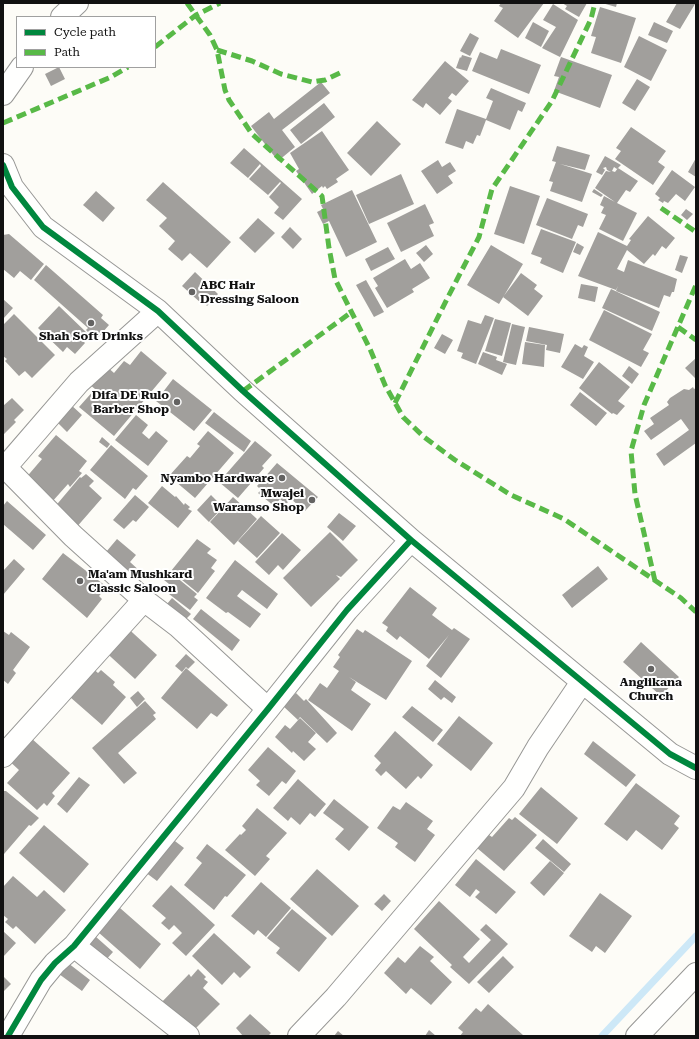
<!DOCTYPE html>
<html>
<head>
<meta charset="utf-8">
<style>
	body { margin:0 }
	#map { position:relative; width:699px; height:1039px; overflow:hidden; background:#fdfcf7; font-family:"Roboto Serif",serif }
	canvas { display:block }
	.frame { position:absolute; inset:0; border:4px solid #111; pointer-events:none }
	.legend { position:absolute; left:16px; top:16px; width:140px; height:52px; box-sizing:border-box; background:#fff; border:1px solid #a0a0a0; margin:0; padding:5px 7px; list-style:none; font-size:12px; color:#111 }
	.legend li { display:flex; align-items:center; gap:8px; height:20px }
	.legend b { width:20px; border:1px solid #a0a0a0 }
</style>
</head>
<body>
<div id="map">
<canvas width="699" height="1039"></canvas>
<div class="frame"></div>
<ul class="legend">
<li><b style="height:5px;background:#00873e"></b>Cycle path</li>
<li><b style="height:5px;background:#58b947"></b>Path</li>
</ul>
</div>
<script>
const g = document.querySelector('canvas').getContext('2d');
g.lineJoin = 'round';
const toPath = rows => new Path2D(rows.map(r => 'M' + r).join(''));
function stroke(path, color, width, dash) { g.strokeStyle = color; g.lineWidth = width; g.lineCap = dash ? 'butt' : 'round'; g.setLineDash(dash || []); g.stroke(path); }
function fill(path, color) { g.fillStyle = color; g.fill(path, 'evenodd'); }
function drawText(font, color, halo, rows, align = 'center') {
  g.font = font + ' "Roboto Serif",serif'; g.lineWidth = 4; g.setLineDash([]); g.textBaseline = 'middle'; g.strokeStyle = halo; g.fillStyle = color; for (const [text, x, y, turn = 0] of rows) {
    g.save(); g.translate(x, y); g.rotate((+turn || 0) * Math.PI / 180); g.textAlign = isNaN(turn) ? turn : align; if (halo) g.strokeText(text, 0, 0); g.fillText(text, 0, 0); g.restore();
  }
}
stroke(toPath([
	[602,1036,696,936]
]), '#cde8f7', 7);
fill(toPath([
	[501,3,544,3,518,38,494,21,503,8,499,6],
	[562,3,587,3,579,17,565,9,567,6],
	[602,3,617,3,616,7],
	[677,3,695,4,680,29,666,22],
	[553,4,578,20,560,57,542,48,556,27,543,20],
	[600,7,636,18,621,63,591,53,596,37,591,36],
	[533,22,549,31,541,47,525,38],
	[654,22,673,31,667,43,648,35],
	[470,33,479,38,470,56,460,51],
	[639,36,667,50,651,81,624,67],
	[501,49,541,65,529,94,472,71,480,52,497,59],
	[462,55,472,58,467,71,456,68,460,57,461,58],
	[561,57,612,75,600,108,554,91,559,77,554,76],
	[445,61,469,81,456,96,452,93,448,98,452,101,440,115,426,103,423,108,412,100],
	[59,67,65,79,51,86,45,74],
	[637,79,650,87,635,111,622,103],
	[321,82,330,93,282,130,295,147,278,161,251,126,269,112,274,119],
	[491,88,526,103,522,112,518,110,510,130,486,120,480,136,477,135,473,144,466,141,463,149,445,143,457,109,486,119,493,101,486,98],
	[324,103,335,117,301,144,290,130],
	[377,121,401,144,371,176,347,153],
	[631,127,666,151,658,162,665,167,653,185,615,159,621,151,616,148],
	[322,131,349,170,336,179,338,182,327,189,325,186,323,188,322,186,312,194,296,171,299,169,290,153],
	[557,146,590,155,585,170,560,164,592,174,582,202,550,191,553,182,549,181,556,162,552,161],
	[244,148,302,199,283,220,274,213,279,207,269,197,281,183,280,182,268,195,249,179,261,166,260,164,248,178,230,163],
	[605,156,621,165,617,169,614,167,612,171,615,172,618,168,638,181,630,192,626,190,617,203,637,213,623,241,599,229,606,215,601,213,604,207,600,205,604,196,615,202,595,188,606,171,611,172,607,170,606,167,603,168,605,170,602,175,596,172],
	[696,158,696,177,688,172],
	[438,160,442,167,450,162,456,171,448,176,453,183,437,194,421,171],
	[672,170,695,187,685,201,676,194,668,203,664,201,663,203,658,200,660,198,655,194],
	[401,174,414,204,369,224,356,195],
	[163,182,231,242,207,268,190,253,182,261,168,249,175,241,159,226,167,218,146,200],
	[510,186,540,196,524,244,494,234],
	[594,189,603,195,601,197,592,192],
	[352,190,377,242,346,257,329,221,323,224,317,212,323,209,321,205],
	[96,191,115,208,103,222,83,205],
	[547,198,588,214,583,227,578,225,572,239,536,225],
	[425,204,434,223,429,225,434,236,401,252,387,223],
	[686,209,693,214,687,220,681,215],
	[648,216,675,238,666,249,662,246,655,256,653,254,644,264,627,250,617,269,624,272,628,260,677,279,674,292,672,292,670,297,664,295,659,308,616,291,618,286,616,290,578,276,598,232,627,246,631,240,629,239],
	[258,218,275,233,255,253,239,238],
	[290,227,302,239,293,249,281,237],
	[541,229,576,242,563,273,540,263,542,258,531,254],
	[9,234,44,264,31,280,20,271,14,278,3,269,3,235],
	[577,243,584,247,580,255,573,252],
	[426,245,433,254,424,262,416,253],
	[491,245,523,264,499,304,467,285],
	[388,247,395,259,371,271,365,259],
	[680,255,688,257,682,273,675,270],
	[405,259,411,269,420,263,430,278,412,289,414,292,387,308,375,288,378,286,373,278],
	[46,265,103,315,101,318,109,325,96,340,86,330,88,328,34,280],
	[195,272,218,294,207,306,204,302,202,304,182,286],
	[521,273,537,285,534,289,543,296,528,316,503,297],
	[366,280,384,312,374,317,356,285],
	[581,284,598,287,595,302,578,298],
	[611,289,660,312,652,331,602,308],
	[3,299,13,308,3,319],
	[59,306,87,333,81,339,85,343,75,354,67,347,63,352,38,328],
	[604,310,652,334,643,350,649,353,641,367,589,340],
	[14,314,55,355,32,378,25,371,19,376,5,361,7,359,3,356,3,325],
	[485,315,494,318,476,364,461,358,463,353,457,351,468,320,481,324],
	[495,319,511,323,502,356,485,351],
	[512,324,525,327,516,365,503,362],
	[529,327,564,334,560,353,546,350,547,345,526,341],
	[442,334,453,340,445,354,434,348],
	[525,342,545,345,544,367,522,364],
	[575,344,582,348,584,345,588,347,584,356,594,362,583,379,561,367],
	[141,351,167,373,114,436,79,407,95,389,89,384,105,365,114,373,124,361,130,365],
	[483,352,497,357,496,360,507,364,502,375,478,364],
	[696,358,696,379,685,368],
	[599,362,630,387,618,401,625,406,617,415,613,413,612,414,579,388],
	[629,366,639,374,632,384,622,376],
	[173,379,212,410,194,431,156,401],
	[693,387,694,389,696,388,696,443,664,466,656,454,689,430,681,419,651,440,644,431,654,424,650,418,669,405,667,402,670,398,684,389,689,390],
	[580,392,607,413,596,426,570,405],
	[12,398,24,410,14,420,16,422,3,435,3,406],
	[70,404,82,415,67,432,55,420],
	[214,412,251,441,244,452,205,423],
	[136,415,148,425,142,433,149,439,156,431,168,441,148,466,115,440],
	[208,431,234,453,195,498,169,476,187,456,190,458,200,446,197,444],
	[56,435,87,461,79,471,82,473,70,487,68,484,51,503,24,480,42,459,38,456],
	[102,437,110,444,107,448,99,442],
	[255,441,272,455,262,466,264,468,238,498,219,482],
	[111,445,148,476,136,490,133,488,125,499,90,470],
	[277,463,318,497,305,511,291,499,286,504,280,499,274,506,258,493,261,490,257,486],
	[86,474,94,481,89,486,102,498,75,529,53,509,80,477,81,478],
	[162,486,175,497,176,496,184,505,185,503,190,507,188,509,192,511,178,528,148,503],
	[135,495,149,507,136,522,133,520,124,529,113,520],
	[211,495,223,507,209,522,197,510],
	[233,497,257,519,234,545,210,522],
	[7,501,46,535,33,550,3,524,3,506],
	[339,513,356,526,343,541,327,527],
	[261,516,280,533,257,558,238,541],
	[330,532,358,560,341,577,336,575,340,579,311,607,283,578],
	[282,533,301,550,283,570,278,565,269,575,255,562],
	[117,539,136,555,130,562,142,573,132,585,101,558],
	[197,539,211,549,207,553,217,560,211,568,215,571,198,593,171,571],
	[63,553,107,587,99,596,102,599,87,618,42,579],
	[14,559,25,569,3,595,3,571],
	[235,560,278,594,267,609,242,590,237,596,261,614,250,628,228,612,226,613,206,598],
	[598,566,608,579,572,608,562,595],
	[170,572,197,594,194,597,198,600,190,610,169,594,174,588,164,580],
	[410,587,437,608,432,615,452,630,454,628,470,639,441,678,426,666,449,635,429,659,400,636,397,640,386,631,388,627,382,623],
	[172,598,191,614,186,619,162,610],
	[201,609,240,640,232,651,193,619],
	[122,623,157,655,135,679,100,647],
	[357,629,363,633,365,630,412,661,386,700,349,677,356,682,351,690,371,704,352,731,308,700,320,683,327,688,339,671,333,667,340,657,338,655],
	[3,631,9,635,11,632,30,647,13,670,16,673,8,684,3,680],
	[641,642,679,677,661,696,623,662],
	[186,654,195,662,188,669,186,667,182,672,175,666],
	[90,666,98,673,101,670,115,682,113,685,126,697,102,725,62,690],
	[186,668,228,705,217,717,211,713,197,729,161,698],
	[435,680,456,697,452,703,444,697,441,700,428,689],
	[138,691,145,699,137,707,130,698],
	[296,693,304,701,306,699,337,733,327,743,300,717,298,720,283,706],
	[145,701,156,713,153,715,156,719,118,753,137,773,124,784,92,748],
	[412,706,443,730,433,742,402,717],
	[459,716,493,743,471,771,437,744],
	[300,718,316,733,308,742,316,749,304,761,293,751,292,753,275,737,285,725,290,729],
	[21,729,70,773,52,793,55,796,47,806,44,803,37,810,7,783,19,770,6,758],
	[395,731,433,765,421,779,418,776,406,789,386,771,381,776,375,770,381,763,374,756],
	[593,741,636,775,626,787,584,754],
	[268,747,296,771,286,784,282,781,269,796,256,785,260,781,248,770],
	[79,777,90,785,67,813,57,804],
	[298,779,326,804,315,817,310,813,300,825,291,817,288,821,273,808],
	[636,783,680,816,674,824,679,828,662,850,636,830,627,841,604,824],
	[541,787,578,818,557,844,519,814],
	[3,791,6,791,39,818,31,826,29,825,4,854],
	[334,799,369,827,349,851,335,839,344,829,323,813],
	[406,802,433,821,427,829,435,835,415,862,395,847,398,843,377,828,393,806,400,810],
	[257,808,287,833,266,856,270,859,255,876,225,850,240,834,241,835,246,830,242,826],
	[515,817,537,835,504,871,477,848,489,835,492,837,509,818,512,820],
	[44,825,89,864,64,893,19,853],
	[171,838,184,848,157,881,145,872],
	[543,839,571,864,564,872,535,848],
	[207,844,246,875,227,897,225,896,214,910,184,885,202,863,196,858],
	[476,859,516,892,496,914,475,897,480,892,476,889,470,897,455,885],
	[550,861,564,873,544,896,530,883],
	[317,869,359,906,332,936,290,899],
	[13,876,37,897,44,890,66,910,35,944,16,926,13,929,5,922,8,919,3,915,3,887],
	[261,882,291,908,266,937,258,930,254,935,231,916],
	[171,885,215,925,186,956,172,943,182,933,174,925,169,930,161,923,166,918,152,906],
	[600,893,632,916,605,953,596,946,592,952,569,936],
	[384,894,391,901,382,911,374,904],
	[439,901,480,939,463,957,469,963,491,940,480,930,486,924,508,944,469,984,450,967,452,965,414,929],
	[120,908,161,944,140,969,98,932],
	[292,909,327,938,299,972,276,953,280,948,267,938],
	[3,931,16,943,3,957],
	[214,933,251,967,240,978,234,972,222,985,192,956],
	[95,936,113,952,104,962,86,947],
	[420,946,434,957,430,961,452,982,431,1005,411,988,406,994,384,973,398,957,405,963],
	[503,956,514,967,489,993,477,982],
	[68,963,90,980,82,991,59,974],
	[198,969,206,977,204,979,208,982,203,988,220,1004,190,1034,159,1005,189,974,191,977],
	[3,976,11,984,3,992],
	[488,1004,523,1035,522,1036,460,1036,463,1032,458,1028,476,1008,481,1012],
	[250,1014,271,1033,268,1036,243,1036,236,1028],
	[429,1030,436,1036,425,1036],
	[338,1031,344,1036,334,1036]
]), '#a19f9c');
const street = toPath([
	[62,17,77,3],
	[3,94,22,67],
	[3,165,12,187,43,227,158,311,243,391,411,540,670,754,696,768],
	[6,468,73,536,144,600,178,626,268,709],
	[3,470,79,382,158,311],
	[3,756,144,600],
	[74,946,188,1036],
	[8,1036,41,980,55,963,74,946,268,709,347,610,411,540],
	[299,1036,336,997,514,788,538,747,582,682],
	[637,1036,696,974]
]);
stroke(street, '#979795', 24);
stroke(street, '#fffffe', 22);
stroke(toPath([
	[187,3,210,35,217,50,225,90,229,100,252,134,322,196,329,248,335,279,370,349,385,385,403,417,424,437,455,460,511,495,564,519,681,598,696,612],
	[155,47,196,15,220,3],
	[217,50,252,61,281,74,312,82,325,80,340,73],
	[3,123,111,77,128,67],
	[661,208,696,232],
	[678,327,696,340],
	[243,391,353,311],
	[395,403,449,295,479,237,492,189,552,101,591,19,595,3],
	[655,581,635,494,631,451,644,405,696,285]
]), '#58b947', 5, [10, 5]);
stroke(toPath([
	[3,165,12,187,43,227,158,311,243,391,411,540,670,754,696,768],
	[8,1036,41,980,55,963,74,946,268,709,347,610,411,540]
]), '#00873e', 6);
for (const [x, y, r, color] of [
	[192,292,4,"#646362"],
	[91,323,4,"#646362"],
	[177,402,4,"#646362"],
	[282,478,4,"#646362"],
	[312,500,4,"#646362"],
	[80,581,4,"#646362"],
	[651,669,4,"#646362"]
]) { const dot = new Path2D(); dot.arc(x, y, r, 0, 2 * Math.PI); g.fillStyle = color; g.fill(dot); stroke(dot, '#fff', 1.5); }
drawText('bold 12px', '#111', '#fff', [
	["ABC Hair",200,285,"left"],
	["Dressing Saloon",200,299,"left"],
	["Shah Soft Drinks",91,336,"center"],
	["Difa DE Rulo",169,395],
	["Barber Shop",169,409],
	["Nyambo Hardware",274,478],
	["Mwajei",304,493],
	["Waramso Shop",304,507],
	["Ma'am Mushkard",88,574,"left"],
	["Classic Saloon",88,588,"left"],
	["Anglikana",651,682,"center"],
	["Church",651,696,"center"]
], 'right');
</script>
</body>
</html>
